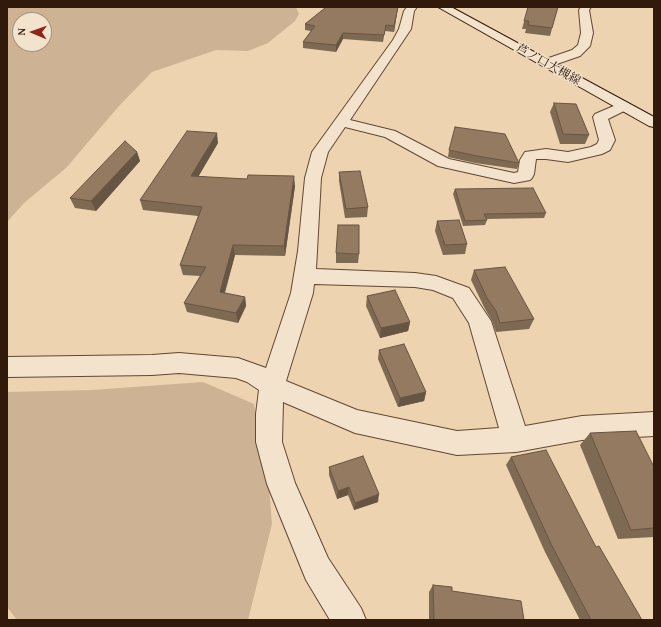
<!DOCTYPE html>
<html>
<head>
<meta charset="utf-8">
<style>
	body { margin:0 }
	#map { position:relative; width:661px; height:627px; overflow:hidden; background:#edd3b0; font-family:"Gentium Book Plus",serif }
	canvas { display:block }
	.frame { position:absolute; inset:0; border:8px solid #31190b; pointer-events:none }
	.north { position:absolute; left:12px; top:12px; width:40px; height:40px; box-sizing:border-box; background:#f3e2cc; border:1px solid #a5927f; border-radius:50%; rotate:272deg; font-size:11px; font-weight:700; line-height:16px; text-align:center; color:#31190b }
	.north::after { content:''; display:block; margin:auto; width:14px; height:18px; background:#8f2418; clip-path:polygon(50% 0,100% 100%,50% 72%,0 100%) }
</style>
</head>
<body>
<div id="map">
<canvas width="661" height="627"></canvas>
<div class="frame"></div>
<div class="north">N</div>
</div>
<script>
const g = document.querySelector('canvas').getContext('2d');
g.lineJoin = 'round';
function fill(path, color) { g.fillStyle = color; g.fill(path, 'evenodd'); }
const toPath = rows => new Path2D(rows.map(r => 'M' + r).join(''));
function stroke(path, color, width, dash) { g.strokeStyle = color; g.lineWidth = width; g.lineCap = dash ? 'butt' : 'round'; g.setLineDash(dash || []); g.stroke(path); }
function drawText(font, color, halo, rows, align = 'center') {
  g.font = font + ' "Gentium Book Plus","Noto Serif JP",serif'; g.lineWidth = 3; g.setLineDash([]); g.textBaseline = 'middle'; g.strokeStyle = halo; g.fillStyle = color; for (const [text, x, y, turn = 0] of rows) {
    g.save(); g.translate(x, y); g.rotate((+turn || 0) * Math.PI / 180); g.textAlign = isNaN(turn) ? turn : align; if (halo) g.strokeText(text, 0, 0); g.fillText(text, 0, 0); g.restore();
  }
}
fill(toPath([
	[7,7,296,7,299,14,295,21,268,43,248,51,216,50,152,72,119,106,66,168,24,203,7,222],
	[20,20,44,20,44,44,20,44],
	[203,382,254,404,269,487,272,524,248,620,17,620,7,607,7,392,92,390]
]), '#cdb394');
const street = toPath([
	[407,7,417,7,414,11,411,29,350,120,395,131,449,159,514,173,518,172,520,160,525,152,546,149,568,152,591,147,597,144,599,140,593,117,595,114,623,102,628,103,630,106,628,109,608,119,615,140,610,150,602,154,568,162,546,159,536,159,534,174,532,178,530,180,514,183,438,166,385,137,345,127,328,152,321,178,316,269,415,273,436,276,469,288,491,321,525,426,582,416,654,412,654,436,582,440,516,452,457,455,355,433,283,402,282,442,295,483,328,558,361,608,366,620,330,620,306,580,267,484,256,442,256,414,259,390,247,382,236,378,179,373,152,375,7,377,7,357,152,355,179,353,238,358,266,368,291,293,298,251,305,178,312,152,393,40,399,29,404,11,407,7],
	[314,284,415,287,433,290,453,298,469,323,499,428,457,431,357,410,286,381,313,293,314,284],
	[581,7,591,7,589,10,593,33,590,46,580,56,551,66,543,66,541,63,543,60,572,50,578,45,581,33,579,10,581,7]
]);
const secondary = toPath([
	[438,7,451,7,654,117,654,127,649,126,438,7]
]);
stroke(street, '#604834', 2);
stroke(secondary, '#31190b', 2);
fill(street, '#f3e2cc');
fill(secondary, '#f3e2cc');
fill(toPath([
	[324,7,398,7,394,32,385,31,383,42,343,39,336,52,303,48,303,42,311,31,305,30,305,24,324,9],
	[528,7,558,7,550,36,525,33,526,29,522,29],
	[554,103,589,135,585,144,560,144,550,112],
	[218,143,198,176,295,186,285,256,235,255,225,293,245,297,246,306,238,323,187,312,184,303,200,276,183,275,180,265,198,216,143,210,140,200],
	[449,150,519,163,517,169,475,163,448,157],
	[137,152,140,161,96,211,75,208,70,198],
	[339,172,368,207,367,217,345,218,339,181],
	[455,189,546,213,544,218,486,219,487,220,485,225,463,226,453,194],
	[437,221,467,244,465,254,443,255,435,231],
	[336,253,359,254,358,263,336,263],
	[474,270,534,319,529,329,496,332,492,321,484,307,471,280],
	[367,296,410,322,408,331,380,338,366,306],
	[379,350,426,392,424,401,398,407,378,359],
	[590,433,654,467,654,537,618,539,580,445],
	[511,457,596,547,642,620,580,620,545,552,506,465],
	[329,467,378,502,354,510,348,495,337,499,329,475],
	[433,585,452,591,524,620,429,620,429,592]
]), '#7e6953');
fill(toPath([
	[398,7,397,12,394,32,394,26],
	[343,33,343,39,336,52,336,45],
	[217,133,218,143,193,186,191,176],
	[137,152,140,161,96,211,91,201],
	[294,176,295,186,285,256,284,246],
	[233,245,235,255,222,301,220,292],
	[245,297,246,306,238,323,236,313],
	[410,322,408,331,380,338,381,328],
	[426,392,424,401,398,407,400,398],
	[349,487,348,495,337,499,338,491],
	[379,494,378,502,354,510,355,503]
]), '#675544');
const building = toPath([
	[325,7,398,7,394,26,386,25,384,35,343,33,336,45,303,42,315,26,305,24,325,8,325,7],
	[528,7,558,7,552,28,528,25,529,21,524,21,528,7],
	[554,103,576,104,589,135,563,134,554,103],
	[455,127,505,134,519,163,477,156,449,150,455,127],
	[187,131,217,133,191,176,247,179,248,175,294,176,284,246,233,245,220,292,245,297,236,313,184,303,206,267,180,265,202,207,140,200,187,131],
	[125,141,137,152,91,201,70,198,125,141],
	[360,171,368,207,346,209,339,172,360,171],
	[533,188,546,213,484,214,487,220,465,221,455,189,533,188],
	[459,220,467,244,445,245,437,221,459,220],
	[338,225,359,225,359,254,336,253,338,225],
	[505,267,534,319,500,323,496,311,487,298,474,270,505,267],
	[395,290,410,322,381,328,367,296,395,290],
	[404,344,426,392,400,398,379,350,404,344],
	[636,431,654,467,654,528,631,530,590,433,636,431],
	[546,450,596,547,599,546,642,620,591,620,552,546,511,457,546,450],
	[363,456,379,494,355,503,349,487,338,491,329,467,363,456],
	[433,585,452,587,452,591,521,601,524,620,434,620,433,585]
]);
fill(building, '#937a61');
stroke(building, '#675544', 1);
drawText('12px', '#31190b', '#f3e2cc', [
	["芦ノ口大槻線",548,65,29]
]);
</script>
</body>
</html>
